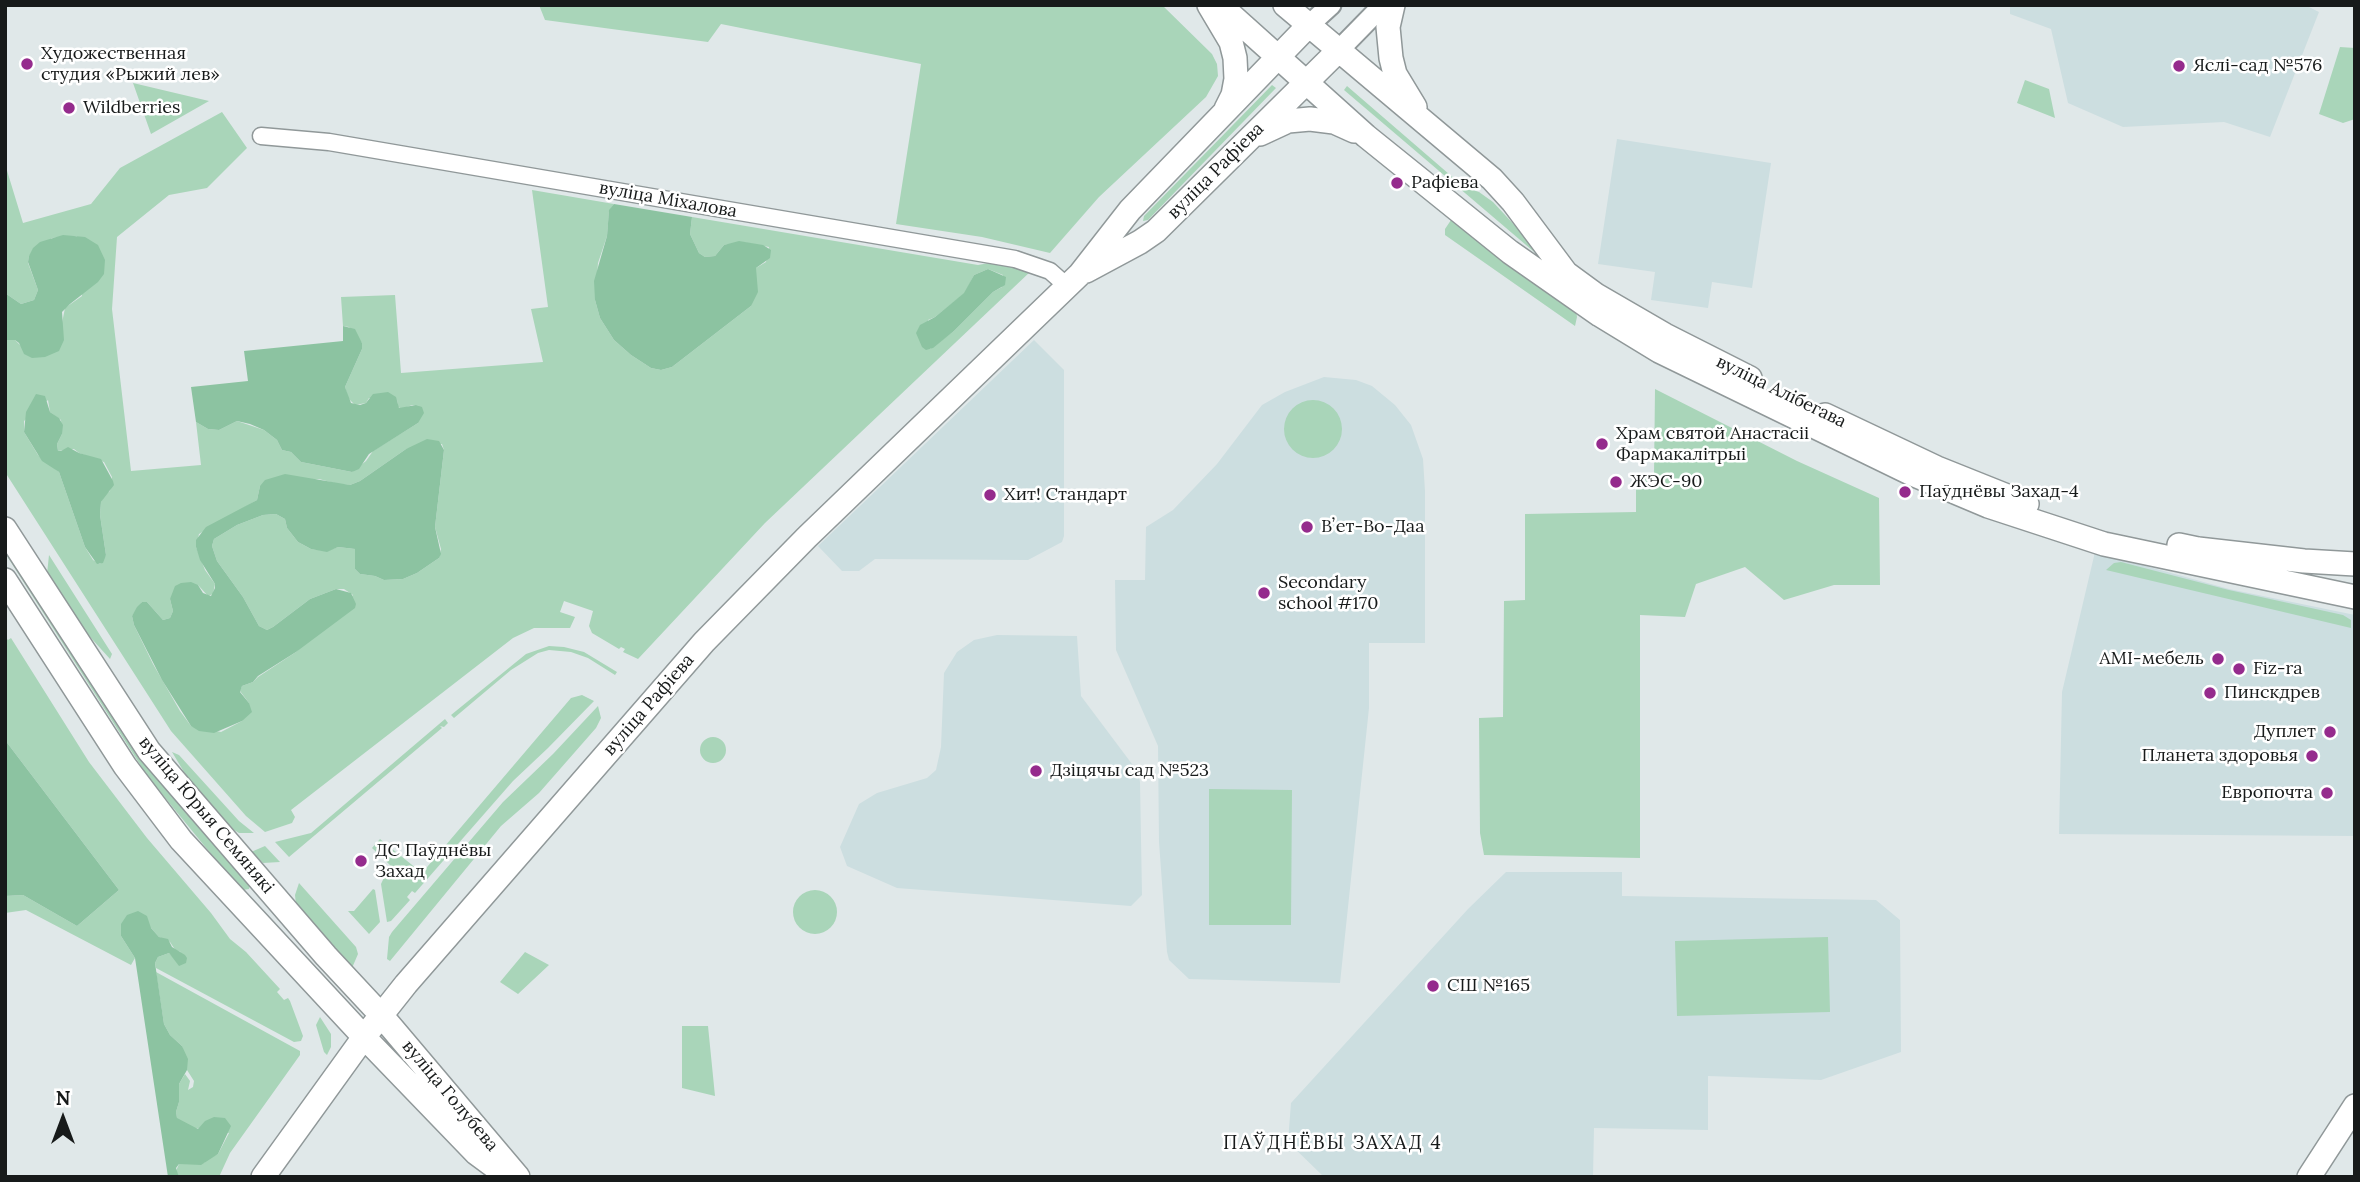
<!DOCTYPE html>
<html>
<head>
<meta charset="utf-8">
<style>
	body { margin:0 }
	#map { position:relative; width:2360px; height:1182px; overflow:hidden; background:#e0e8e9; font-family:Lora,serif }
	canvas { display:block }
	.frame { position:absolute; inset:0; border:7px solid #171a1a; pointer-events:none }
	.north { position:absolute; left:28px; top:1084px; width:70px; height:70px; -webkit-text-stroke:5px #fff; paint-order:stroke; rotate:0deg; font-size:19px; font-weight:700; line-height:28px; text-align:center; color:#171a1a }
	.north::after { content:''; display:block; margin:auto; width:24px; height:32px; background:#171a1a; clip-path:polygon(50% 0,100% 100%,50% 72%,0 100%) }
</style>
</head>
<body>
<div id="map">
<canvas width="2360" height="1182"></canvas>
<div class="frame"></div>
<div class="north">N</div>
</div>
<script>
const g = document.querySelector('canvas').getContext('2d');
g.lineJoin = 'round';
function fill(path, color) { g.fillStyle = color; g.fill(path, 'evenodd'); }
const toPath = rows => new Path2D(rows.map(r => 'M' + r).join(''));
function stroke(path, color, width, dash) { g.strokeStyle = color; g.lineWidth = width; g.lineCap = dash ? 'butt' : 'round'; g.setLineDash(dash || []); g.stroke(path); }
function drawText(font, color, halo, rows, align = 'center') {
  g.font = font + ' Lora,serif'; g.lineWidth = 5; g.setLineDash([]); g.textBaseline = 'middle'; g.strokeStyle = halo; g.fillStyle = color; for (const [text, x, y, turn = 0] of rows) {
    g.save(); g.translate(x, y); g.rotate((+turn || 0) * Math.PI / 180); g.textAlign = isNaN(turn) ? turn : align; if (halo) g.strokeText(text, 0, 0); g.fillText(text, 0, 0); g.restore();
  }
}
fill(toPath([
	[2010,5,2305,5,2319,12,2270,137,2224,122,2123,127,2068,103,2051,29,2010,14],
	[1617,139,1771,163,1752,288,1712,282,1708,308,1651,300,1655,272,1598,264],
	[1034,340,1064,370,1064,536,1062,542,1028,560,875,559,859,571,842,571,818,546],
	[1324,377,1356,380,1372,386,1395,405,1411,425,1423,459,1425,491,1425,643,1369,643,1369,708,1340,983,1189,979,1169,960,1167,952,1159,842,1158,746,1116,650,1115,580,1145,580,1146,527,1173,510,1217,464,1262,405,1285,392],
	[2095,552,2229,589,2355,615,2355,836,2059,834,2062,692],
	[997,635,1077,636,1081,696,1138,772,1140,782,1142,895,1131,906,897,888,847,866,840,847,859,804,877,793,927,778,936,770,941,747,944,673,957,652,974,640],
	[1506,872,1622,872,1622,896,1876,900,1900,920,1901,1052,1821,1080,1708,1076,1708,1130,1594,1128,1593,1177,1324,1177,1288,1142,1291,1103,1468,909]
]), '#ccdee0');
fill(toPath([
	[539,5,1162,5,1212,54,1217,64,1218,76,1206,97,1099,197,1050,253,982,237,896,224,921,64,721,24,708,42,545,20],
	[2340,47,2355,48,2355,119,2343,123,2319,114],
	[2025,80,2049,89,2055,118,2017,103],
	[133,83,209,101,151,134],
	[1272,85,1276,88,1148,220,1143,221,1144,216],
	[1347,86,1464,187,1479,192,1493,202,1544,257,1546,262,1344,90],
	[222,112,247,148,207,188,169,195,117,237,112,309,131,471,201,465,196,422,208,429,219,430,237,421,264,430,277,440,282,450,291,452,301,462,352,472,366,461,373,451,418,423,419,406,412,405,402,409,398,407,397,400,369,398,366,403,355,405,348,398,345,387,362,349,362,343,349,327,343,326,341,297,395,295,401,373,543,362,531,309,548,307,532,190,614,204,609,211,607,236,598,263,595,300,600,318,614,340,631,355,651,368,661,370,672,367,751,306,756,268,766,262,769,247,742,242,724,245,715,256,705,257,699,253,690,234,692,217,978,265,994,262,1031,271,765,523,638,659,623,652,625,649,621,647,619,649,592,633,589,626,593,611,564,601,560,612,575,617,570,628,534,628,513,638,291,810,295,817,292,823,265,832,246,816,171,731,5,472,5,340,15,340,21,346,62,323,65,308,82,296,77,236,52,238,29,256,28,263,38,290,34,300,21,304,5,293,5,164,23,223,91,204,120,168],
	[988,269,1003,275,1002,287,993,292,954,331,930,349,928,320,935,317,965,293,974,275],
	[48,400,50,412,61,420,62,434,57,444,58,451,74,449,79,453,104,462,112,477,110,491,105,494,101,502,100,515,106,555,100,564,93,560,85,547,59,472,38,455,24,432,24,421],
	[442,444,444,450,435,527,441,549,439,558,417,573,403,579,384,580,375,576,360,574,355,569,355,549,338,547,327,551,311,549,298,542,287,528,285,519,276,514,263,515,237,525,214,539,212,546,217,561,243,597,259,626,267,630,273,627,310,599,336,589,344,589,353,595,296,652,258,677,253,682,242,686,240,691,249,703,242,721,221,732,191,726,180,711,153,664,134,625,132,616,142,602,147,602,163,620,170,618,173,611,170,599,198,585,208,596,213,594,215,584,205,570,196,547,199,534,257,500,260,486,319,479,338,484,350,485,360,481,406,449],
	[1451,220,1576,311,1577,317,1575,326,1445,235,1445,229],
	[1655,389,1797,461,1879,498,1880,585,1834,585,1784,600,1745,567,1696,584,1685,617,1640,615,1640,858,1484,855,1480,833,1479,718,1503,717,1504,601,1525,600,1525,514,1636,512,1636,476,1654,475],
	'1284 429a29 29 0 1 1 58 0a29 29 0 1 1-58 0Z',
	[5,546,136,750,165,787,250,885,249,889,243,890,216,860,148,777,5,553],
	[49,555,112,654,110,659,82,628,47,574],
	[2121,562,2229,590,2343,615,2351,620,2351,628,2106,570,2114,563],
	[5,637,8,640,11,638,89,762,147,838,211,913,230,939,246,952,280,989,277,992,284,1000,288,998,290,1001,303,1036,301,1041,294,1042,156,968,155,963,158,957,169,953,172,956,181,952,176,951,170,942,159,937,151,928,121,936,135,958,131,965,26,910,5,913,5,896,23,895,77,926,119,890,5,740],
	[549,646,564,647,584,652,617,672,615,675,588,658,571,652,549,650,538,653,511,670,454,718,451,715,526,654],
	[582,695,594,701,548,748,513,781,415,893,412,891,407,897,410,900,391,921,387,922,381,884,390,865,372,848,380,839,422,873,571,698],
	[598,706,601,718,596,728,539,793,501,826,390,961,387,959,389,937,392,932,503,802,553,754],
	[445,719,448,723,444,727,440,726,442,728,289,857,275,842,311,833],
	'700 750a13 13 0 1 1 26 0a13 13 0 1 1-26 0Z',
	[172,752,179,755,239,821,254,833,239,833,226,825,193,787],
	[1209,789,1292,790,1291,925,1209,925],
	[265,846,280,862,263,863,251,852],
	[299,883,356,947,358,954,352,968,296,905,295,895],
	[373,889,375,890,380,922,369,934,348,911,354,911],
	'793 912a22 22 0 1 1 44 0a22 22 0 1 1-44 0Z',
	[1828,937,1830,1012,1677,1016,1675,941],
	[525,952,549,965,518,994,500,982],
	[156,972,300,1051,300,1055,230,1153,219,1177,179,1177,176,1171,179,1164,204,1163,207,1159,218,1154,229,1133,194,1128,177,1119,176,1112,179,1102,179,1084,185,1074,190,1081,188,1090,193,1087,194,1081,187,1070,182,1046,170,1035,164,1024],
	[320,1017,331,1034,331,1047,327,1055,324,1052,316,1025],
	[682,1026,708,1026,715,1096,682,1088]
]), '#a9d5b9');
fill(toPath([
	[614,204,692,217,690,234,699,253,705,257,715,256,724,245,739,241,763,245,771,250,770,258,756,268,758,292,751,306,672,367,661,370,651,368,631,355,614,340,600,318,595,300,594,281,607,236,609,210],
	[63,235,85,237,98,245,105,260,104,274,98,282,70,304,62,312,64,340,59,351,45,357,32,358,24,354,19,343,15,340,5,340,5,293,21,304,34,300,38,290,28,262,29,256,33,248,40,242],
	[988,269,1006,277,1005,285,993,292,954,331,933,348,926,350,922,347,916,333,920,325,935,317,964,293,974,275],
	[343,326,355,329,362,343,362,349,345,387,351,403,360,405,366,403,373,394,388,392,396,397,399,408,416,405,422,407,424,413,418,423,369,454,359,469,352,472,301,462,291,452,282,450,277,440,264,430,250,424,237,421,219,430,208,429,196,422,191,387,248,381,244,351,343,341],
	[36,394,45,396,50,412,59,418,63,425,62,434,57,444,58,451,61,451,68,447,79,453,101,459,113,481,114,485,101,502,100,515,106,555,103,563,97,564,85,547,59,472,42,461,24,432,26,412],
	[427,439,439,441,444,450,435,527,441,554,439,558,417,573,403,579,384,580,375,576,360,574,355,569,355,549,338,547,327,552,311,549,298,542,287,528,285,519,276,514,263,515,237,525,214,539,212,546,217,561,243,597,259,626,267,630,273,627,310,599,336,589,351,593,356,604,355,608,296,652,258,676,253,682,242,686,240,692,249,703,252,712,242,721,214,733,199,731,191,726,162,680,134,625,132,616,137,607,142,602,147,602,163,620,170,618,173,611,170,599,175,586,181,583,191,582,198,585,203,593,211,596,215,588,215,584,200,560,196,547,196,540,206,527,257,500,260,486,265,480,285,474,350,485,360,481,406,449],
	[5,740,119,890,77,926,23,895,5,896],
	[138,911,147,916,151,928,159,937,168,939,172,947,185,955,187,958,186,963,179,966,169,953,158,957,155,963,164,1024,170,1035,182,1046,188,1059,187,1070,179,1084,179,1102,176,1112,177,1118,198,1129,205,1121,214,1117,225,1118,231,1126,218,1154,201,1165,179,1164,176,1168,179,1177,168,1177,135,958,121,936,121,924,127,915]
]), '#8cc3a1');
const minor = toPath([
	[261,136,329,142,1015,259,1050,271,1068,287]
]);
const tertiary = toPath([
	[1309,25,1331,5],
	[1339,50,1383,5]
]);
const secondary = toPath([
	[1209,5,1231,42,1235,58,1236,79,1233,95,1226,109],
	[1220,5,1366,136,1510,252,1600,315,1659,351,1912,474,1988,506,2104,544,2355,597],
	[1285,5,1492,179,1513,202,1566,273,1596,295,1665,335,1750,378],
	[1393,5,1388,27,1391,58,1395,74,1415,107],
	[1260,134,1288,121,1310,119,1334,122,1354,131],
	[1086,271,1140,242,1156,231,1339,50],
	[1825,415,1937,468,2027,504],
	[5,529,149,751,326,956,381,1015,518,1177],
	[2179,545,2198,549,2304,561,2355,564],
	[5,580,125,766,181,840,364,1037,476,1153,503,1173],
	[263,1177,364,1037,406,984,704,642,807,537,1080,274,1130,210,1309,25],
	[2309,1177,2355,1106]
]);
stroke(minor, '#909899', 19);
stroke(tertiary, '#909899', 23);
stroke(secondary, '#909899', 26);
stroke(minor, '#fff', 16);
stroke(tertiary, '#fff', 19);
stroke(secondary, '#fff', 23);
for (const [x, y, r, color] of [
	[27,64,7,"#952b8d"],
	[2179,66,7,"#952b8d"],
	[69,108,7,"#952b8d"],
	[1397,183,7,"#952b8d"],
	[1602,444,7,"#952b8d"],
	[1616,482,7,"#952b8d"],
	[1905,492,7,"#952b8d"],
	[990,495,7,"#952b8d"],
	[1307,527,7,"#952b8d"],
	[1264,593,7,"#952b8d"],
	[2218,659,7,"#952b8d"],
	[2239,669,7,"#952b8d"],
	[2210,693,7,"#952b8d"],
	[2330,732,7,"#952b8d"],
	[2312,756,7,"#952b8d"],
	[1036,771,7,"#952b8d"],
	[2327,793,7,"#952b8d"],
	[361,861,7,"#952b8d"],
	[1433,986,7,"#952b8d"]
]) { const dot = new Path2D(); dot.arc(x, y, r, 0, 2 * Math.PI); g.fillStyle = color; g.fill(dot); stroke(dot, '#fff', 2.5); }
drawText('18px', '#171a1a', '#fff', [
	["Художественная",41,54],
	["студия «Рыжий лев»",41,75],
	["Яслі-сад №576",2193,66],
	["Wildberries",83,108],
	["Рафіева",1411,183],
	["Храм святой Анастасіі",1616,434],
	["Фармакалітрыі",1616,455],
	["ЖЭС-90",1630,482],
	["Паўднёвы Захад-4",1919,492],
	["Хит! Стандарт",1004,495],
	["Вʼет-Во-Даа",1321,527],
	["Secondary",1278,583],
	["school #170",1278,604],
	["АМI-мебель",2204,659,"right"],
	["Fiz-ra",2253,669],
	["Пинскдрев",2224,693],
	["Дуплет",2316,732,"right"],
	["Планета здоровья",2298,756,"right"],
	["Дзіцячы сад №523",1050,771],
	["Европочта",2313,793,"right"],
	["ДС Паўднёвы",375,851],
	["Захад",375,872],
	["СШ №165",1447,986]
], 'left');
drawText('18px', '#171a1a', '#fff', [
	["вуліца Рафіева",1216,171,-45],
	["вуліца Міхалова",668,200,10],
	["вуліца Алібегава",1781,392,26],
	["вуліца Рафіева",649,705,-49],
	["вуліца Юрыя Семянякі",206,815,50],
	["вуліца Голубева",450,1096,50]
]);
g.letterSpacing = '2px';
drawText('19px', '#171a1a', '#fff', [
	["ПАЎДНЁВЫ ЗАХАД 4",1333,1144]
]);
g.letterSpacing = '0px';
</script>
</body>
</html>
